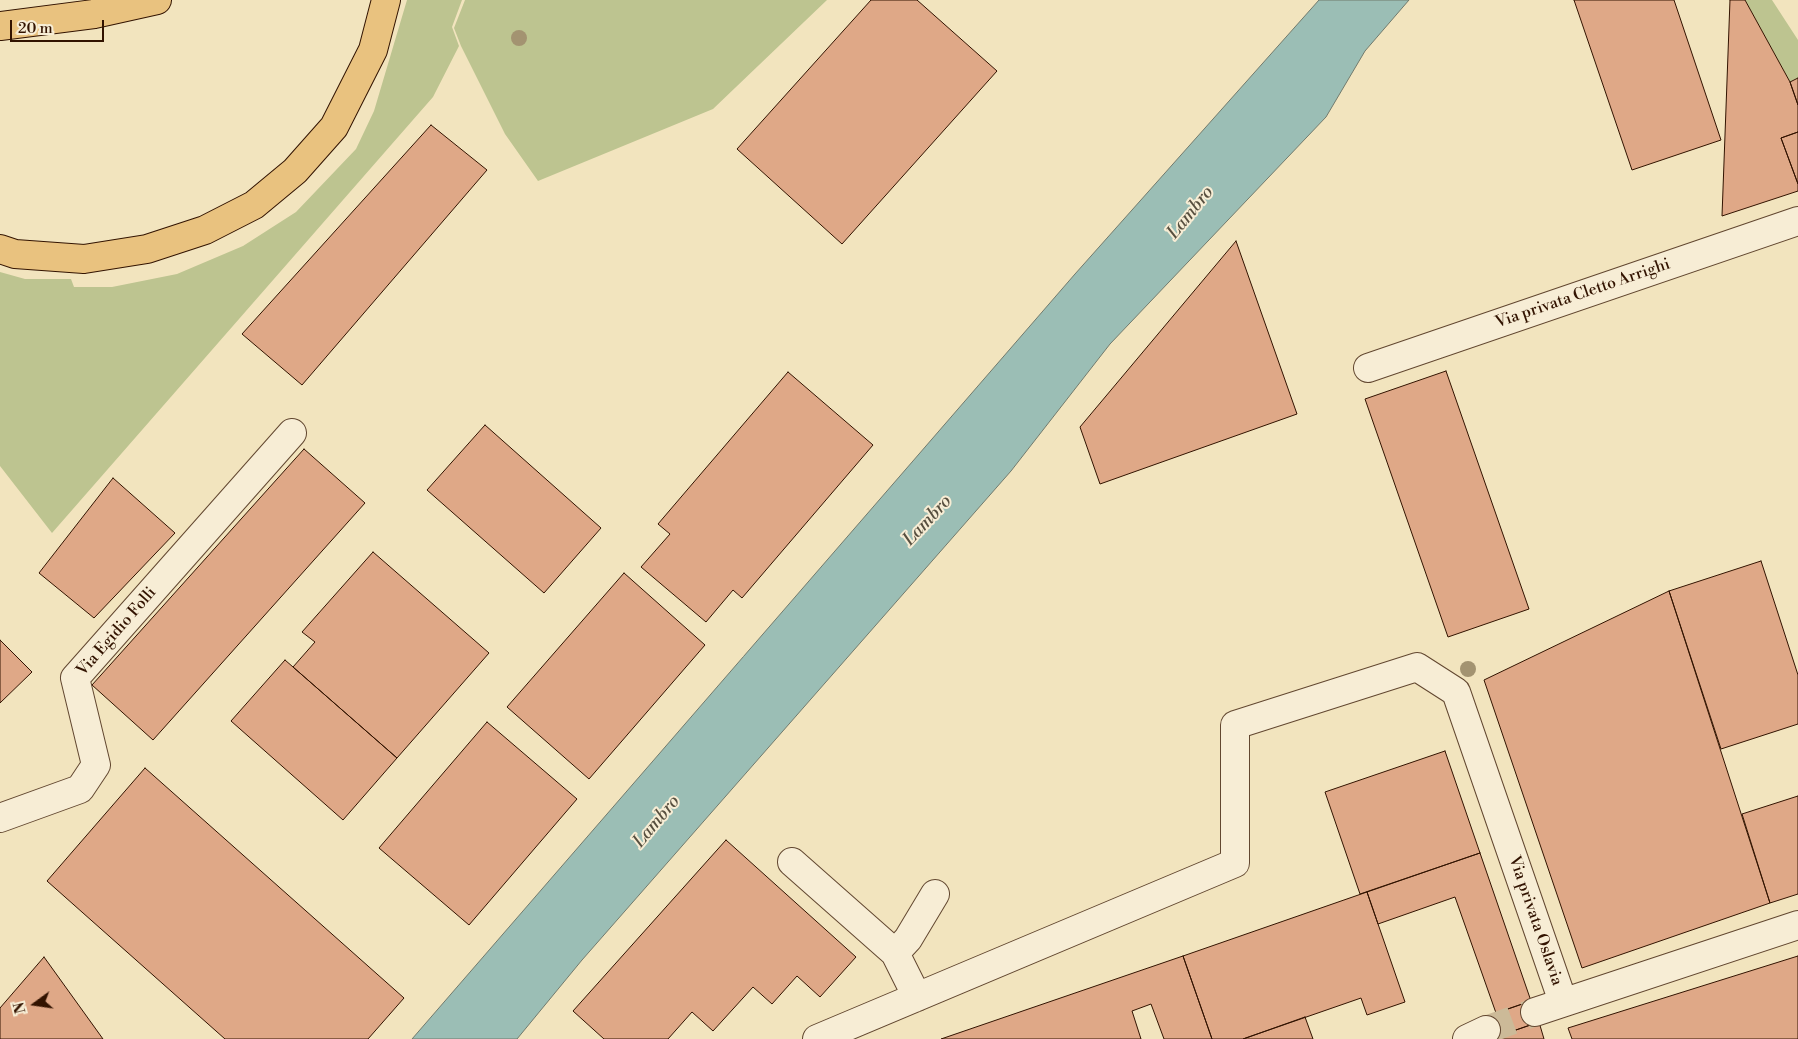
<!DOCTYPE html>
<html>
<head>
<meta charset="utf-8">
<style>
	body { margin:0 }
	#map { position:relative; width:1798px; height:1039px; overflow:hidden; background:#f2e4be; font-family:"Libre Bodoni",serif }
	canvas { display:block }
	.north { position:absolute; left:10px; top:979px; width:50px; height:50px; -webkit-text-stroke:4px #f7edd5; paint-order:stroke; rotate:256deg; font-size:14px; font-weight:700; line-height:20px; text-align:center; color:#321300 }
	.north::after { content:''; display:block; margin:auto; width:18px; height:22px; background:#321300; clip-path:polygon(50% 0,100% 100%,50% 72%,0 100%) }
	.scale { position:absolute; left:10px; top:20px; width:94px; height:22px; box-sizing:border-box; border:2px solid #321300; border-top:0; padding-left:6px; font-size:15px; line-height:18px; white-space:nowrap; color:#321300; -webkit-text-stroke:4px #f7edd5; paint-order:stroke }
</style>
</head>
<body>
<div id="map">
<canvas width="1798" height="1039"></canvas>
<div class="north">N</div>
<div class="scale">20 m</div>
</div>
<script>
const g = document.querySelector('canvas').getContext('2d');
g.lineJoin = 'round';
function fill(path, color) { g.fillStyle = color; g.fill(path, 'evenodd'); }
const toPath = rows => new Path2D(rows.map(r => 'M' + r).join(''));
function stroke(path, color, width, dash) { g.strokeStyle = color; g.lineWidth = width; g.lineCap = dash ? 'butt' : 'round'; g.setLineDash(dash || []); g.stroke(path); }
function drawText(font, color, halo, rows, align = 'center') {
  g.font = font + ' "Libre Bodoni",serif'; g.lineWidth = 4; g.setLineDash([]); g.textBaseline = 'middle'; g.strokeStyle = halo; g.fillStyle = color; for (const [text, x, y, turn = 0] of rows) {
    g.save(); g.translate(x, y); g.rotate((+turn || 0) * Math.PI / 180); g.textAlign = isNaN(turn) ? turn : align; if (halo) g.strokeText(text, 0, 0); g.fillText(text, 0, 0); g.restore();
  }
}
fill(toPath([
	[407,0,462,0,452,27,459,46,433,97,52,533,0,466,0,272,25,279,71,279,74,287,112,287,177,274,243,246,296,212,356,149,374,111],
	[465,0,827,0,713,109,538,181,505,134,461,46,454,28],
	[1745,0,1772,0,1798,40,1798,78,1790,82]
]), '#bdc490');
const water = toPath([
	[1319,0,1409,0,1365,51,1326,117,1110,344,1011,471,582,960,517,1039,412,1039,1075,274,1319,0]
]);
fill(water, '#9bbeb5');
stroke(water, '#717a6d', 1);
const building = toPath([
	[871,0,917,0,997,71,842,244,737,149,871,0],
	[1574,0,1674,0,1721,140,1632,170,1574,0],
	[1730,0,1745,0,1790,82,1798,105,1798,132,1781,138,1798,184,1798,191,1722,216,1730,0],
	[1798,78,1798,105,1790,82,1798,78],
	[431,125,487,170,302,385,242,334,431,125],
	[1798,132,1798,184,1781,138,1798,132],
	[1236,241,1297,414,1100,484,1080,427,1236,241],
	[1446,371,1529,609,1448,637,1365,399,1446,371],
	[788,372,873,445,742,598,733,590,706,622,641,567,670,534,658,524,788,372],
	[485,425,601,528,544,593,427,490,485,425],
	[304,449,365,503,153,740,92,685,304,449],
	[113,478,175,533,94,618,39,573,113,478],
	[373,552,489,653,397,758,293,667,315,642,302,632,373,552],
	[1761,561,1798,675,1798,724,1721,749,1669,591,1761,561],
	[624,573,705,645,589,779,507,707,624,573],
	[1669,591,1770,903,1582,968,1484,680,1669,591],
	[0,640,32,672,0,703,0,640],
	[285,660,397,758,343,820,231,721,285,660],
	[487,722,577,799,469,925,379,848,487,722],
	[1445,751,1480,853,1360,894,1325,792,1445,751],
	[145,768,404,998,368,1039,225,1039,47,881,145,768],
	[1798,796,1798,894,1770,903,1742,814,1798,796],
	[726,840,856,957,820,997,797,976,772,1004,753,987,713,1031,692,1012,668,1039,604,1039,573,1011,726,840],
	[1480,853,1531,1001,1496,1013,1455,897,1378,924,1367,892,1480,853],
	[1367,892,1405,1002,1367,1015,1361,998,1243,1039,1212,1039,1183,956,1367,892],
	[1183,956,1212,1039,1164,1039,1151,1004,1132,1011,1141,1039,941,1039,1183,956],
	[1798,956,1798,1039,1572,1039,1568,1028,1798,956],
	[44,957,103,1039,0,1039,0,1008,44,957],
	[1531,1001,1539,1022,1490,1039,1482,1018,1531,1001],
	[1305,1017,1313,1039,1243,1039,1305,1017],
	[1539,1022,1544,1039,1490,1039,1539,1022]
]);
fill(building, '#dfa887');
stroke(building, '#321300', 1);
stroke(toPath([
	[1486,1030,1535,1012]
]), '#ccba98', 28, [28, 14]);
const minor = toPath([
	[1368,368,1798,221],
	[0,818,80,789,96,765,75,678,292,433],
	[792,862,895,953,917,997],
	[895,953,908,939,935,894],
	[1535,1012,1798,925],
	[817,1039,1235,863,1235,725,1417,667,1456,692,1563,1002],
	[1467,1039,1486,1030]
]);
const highway = toPath([
	[0,26,94,14,157,0],
	[0,249,15,254,84,259,147,249,205,230,254,205,295,171,334,127,373,50,386,0]
]);
stroke(minor, '#624730', 30);
stroke(highway, '#321300', 30);
stroke(minor, '#f7edd5', 28);
stroke(highway, '#e9c27f', 28);
g.fillStyle = '#a39371';
for (const [x, y] of [
	[519,38],
	[1468,669]
]) { g.beginPath(); g.arc(x, y, 8, 0, 2 * Math.PI); g.fill(); }
drawText('16px', '#321300', '#f7edd5', [
	["Via privata Cletto Arrighi",1583,294,-19],
	["Via Egidio Folli",117,632,-49],
	["Via privata Oslavia",1535,921,71]
]);
drawText('italic 18px', '#574f3f', '#f7edd5', [
	["Lambro",1191,213,-51],
	["Lambro",928,521,-47],
	["Lambro",657,822,-50]
]);
</script>
</body>
</html>
